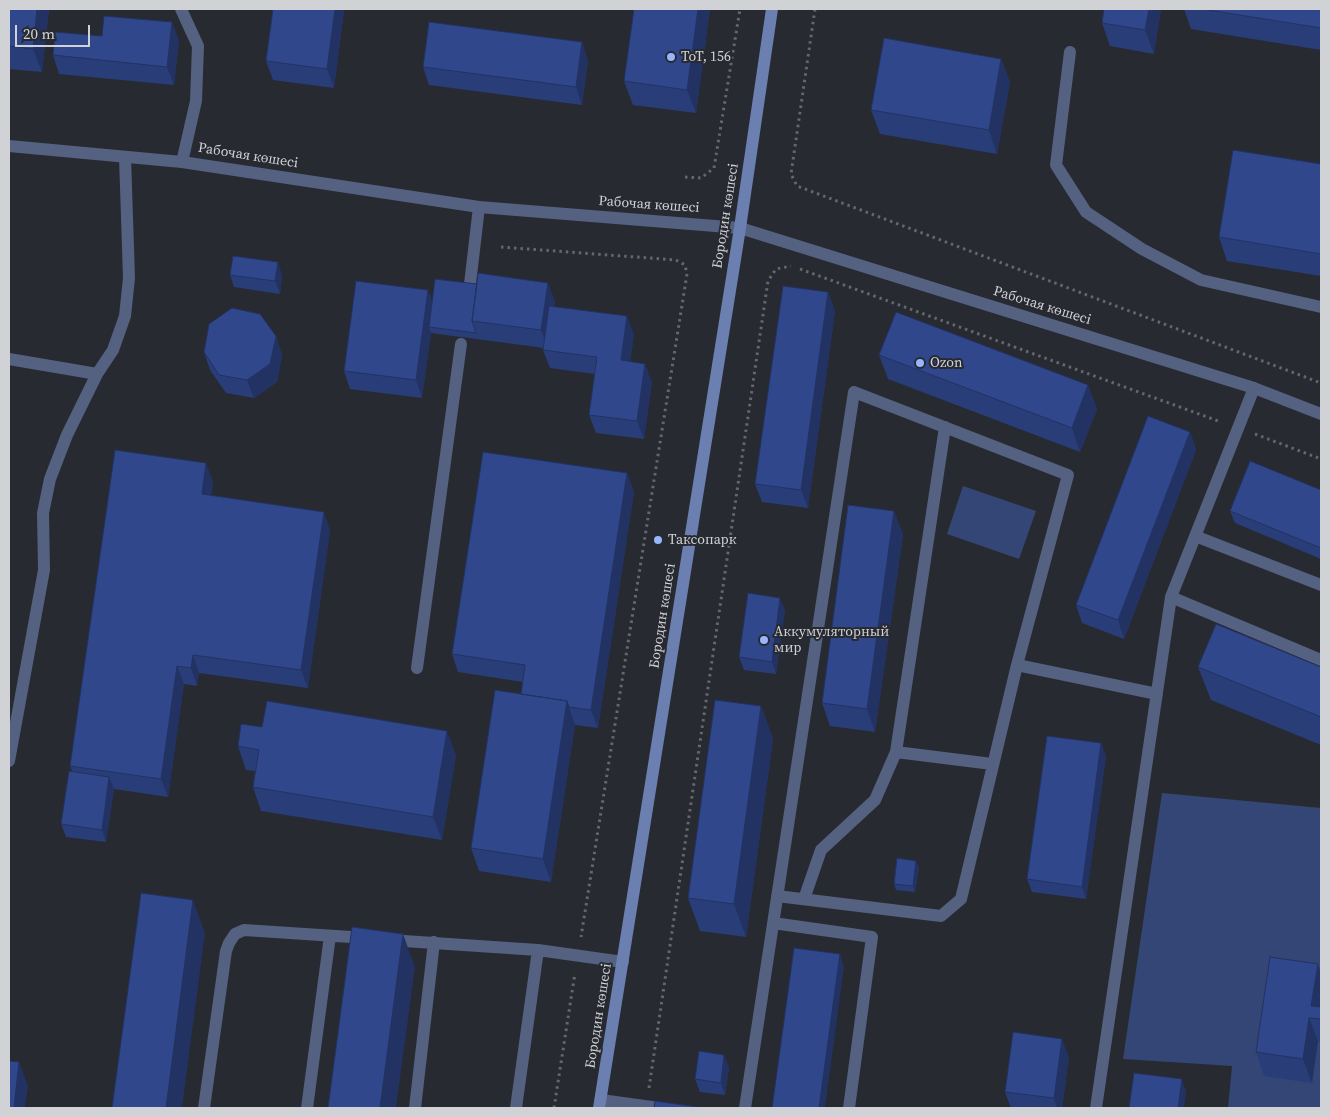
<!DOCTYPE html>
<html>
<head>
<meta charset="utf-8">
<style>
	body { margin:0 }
	#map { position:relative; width:1330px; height:1117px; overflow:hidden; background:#282a31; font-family:"Source Serif 4",serif }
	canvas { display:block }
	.frame { position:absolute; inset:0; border:10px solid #d0d2d6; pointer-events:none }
	.scale { position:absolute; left:15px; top:25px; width:75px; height:22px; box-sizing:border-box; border:2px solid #d0d2d6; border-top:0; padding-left:6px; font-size:15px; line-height:18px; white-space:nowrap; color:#d0d2d6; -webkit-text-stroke:4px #282a31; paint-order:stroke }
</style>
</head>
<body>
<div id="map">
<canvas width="1330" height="1117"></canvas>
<div class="frame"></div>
<div class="scale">20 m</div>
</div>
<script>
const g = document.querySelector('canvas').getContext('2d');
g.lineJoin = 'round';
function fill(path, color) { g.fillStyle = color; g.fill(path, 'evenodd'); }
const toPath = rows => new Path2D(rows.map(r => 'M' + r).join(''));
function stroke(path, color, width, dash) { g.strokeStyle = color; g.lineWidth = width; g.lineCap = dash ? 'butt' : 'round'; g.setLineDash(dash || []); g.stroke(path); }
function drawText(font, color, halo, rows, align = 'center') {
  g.font = font + ' "Source Serif 4",serif'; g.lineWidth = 4; g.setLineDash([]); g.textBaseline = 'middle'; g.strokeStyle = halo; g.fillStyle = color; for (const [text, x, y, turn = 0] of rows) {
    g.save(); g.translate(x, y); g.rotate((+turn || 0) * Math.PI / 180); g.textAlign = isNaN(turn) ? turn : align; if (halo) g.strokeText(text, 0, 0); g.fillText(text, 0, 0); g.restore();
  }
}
fill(toPath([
	[963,486,1036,511,1019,559,947,534],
	[1162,793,1321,808,1321,1108,1228,1108,1232,1066,1123,1059]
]), '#344676');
stroke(toPath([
	[815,9,791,174,797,186,1321,383],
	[685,177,701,178,714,168,740,9],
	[501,247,676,260,685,265,687,274,581,937],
	[800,269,1221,422],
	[1255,434,1321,459],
	[649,1088,768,281,776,269,791,266],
	[554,1108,575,973]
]), '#65676d', 3, [2.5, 4]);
stroke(toPath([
	[181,9,198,46,196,101,182,162],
	[1070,52,1056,165,1086,212,1142,249,1201,280,1321,307],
	[470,284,479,207],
	[9,359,97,374],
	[1195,536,1321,585],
	[1171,597,1321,660],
	[1017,665,1157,694],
	[417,668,461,344],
	[896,752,992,764],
	[9,761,44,570,43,513,50,479,67,435,97,374,113,350,125,316,129,278,125,157],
	[804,899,821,850,875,800,896,752,945,427],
	[773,923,872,937,849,1108],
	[389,940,538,950,623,962],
	[601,1100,659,1108],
	[204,1108,226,951,229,943,235,934,244,930,366,938],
	[307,1108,330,936],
	[415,1108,434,942],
	[516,1108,538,950],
	[745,1108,854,392,1068,475,1017,665,961,899,941,916,777,896],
	[1096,1108,1171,597,1254,388]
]), '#546181', 12);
stroke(toPath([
	[9,146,182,162,479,207,740,228,1254,388,1321,414]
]), '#546181', 12);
stroke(toPath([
	[599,1108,740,228,772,9]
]), '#6b7fb1', 12);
fill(toPath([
	[9,9,49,9,42,72,9,69],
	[273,9,343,9,344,11,334,88,273,80,266,61],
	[710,9,696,113,633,105,624,81],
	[1161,9,1154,54,1110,46,1102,23],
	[1184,9,1321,9,1321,50,1191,29],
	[172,22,179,41,174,85,59,74,53,55,102,36],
	[582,42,588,61,582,105,429,85,423,67],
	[1001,59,1010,82,997,154,880,134,871,110],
	[1321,164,1321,276,1227,261,1219,237],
	[230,275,282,275,280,294,234,287],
	[828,292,835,311,808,508,762,502,755,484],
	[555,301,554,306,634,334,630,362,652,382,644,439,596,433,589,415,595,374,550,368,543,350,544,348,431,333,422,398,350,389,344,371,432,302],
	[276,336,282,355,277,382,254,398,226,393,210,370,204,352],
	[879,355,1088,385,1097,409,1080,452,888,379],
	[1190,432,1196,450,1124,639,1082,623,1076,605],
	[627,473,634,492,598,728,575,725,551,882,479,871,471,848,521,694,523,682,458,672,452,654],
	[213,481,211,496,330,530,308,688,199,673,197,686,184,684,168,797,114,789,106,842,66,837,61,824,72,771,70,766],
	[1321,490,1321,559,1235,523,1230,511],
	[894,511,903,535,875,732,830,726,822,703],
	[785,610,776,674,744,670,739,657],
	[1198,667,1321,667,1321,745,1211,700],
	[761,706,773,739,746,937,700,931,688,898],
	[262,727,456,755,442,840,261,811,253,787,255,771,246,770,238,746],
	[1101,743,1106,756,1086,899,1032,892,1027,879],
	[919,867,915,892,896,890,894,884],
	[1321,974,1321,1042,1318,1041,1312,1083,1264,1076,1256,1052],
	[1069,1057,1062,1108,1011,1108,1005,1092],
	[729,1067,725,1095,700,1092,695,1079]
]), '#293d78');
fill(toPath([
	[37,9,49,9,42,72,33,49],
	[335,9,343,9,344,11,334,88,327,69],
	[698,9,710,9,696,113,687,90],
	[1149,9,1161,9,1154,54,1145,30],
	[172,22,179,41,174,85,167,67],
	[582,42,588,61,582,105,576,87],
	[1001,59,1010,82,997,154,989,130],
	[278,262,282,275,280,294,275,281],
	[548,283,555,301,548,349,541,330],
	[428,290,435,308,429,327,431,333,422,398,416,380],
	[828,292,835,311,808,508,801,490],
	[627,316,634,334,628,379,621,360],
	[276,336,282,355,277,382,254,398,247,380],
	[645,364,652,382,644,439,637,421],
	[1088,385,1097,409,1080,452,1072,428],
	[1190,432,1196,450,1124,639,1118,620],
	[206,463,213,481,208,513,202,494],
	[627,473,634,492,598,728,591,710],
	[894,511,903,535,875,732,867,709],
	[324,512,330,530,308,688,301,670],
	[780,598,785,610,776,674,772,662],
	[193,655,199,673,197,686,191,668],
	[177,666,184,684,168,797,161,779],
	[567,701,575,725,551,882,543,859],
	[761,706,773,739,746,937,734,904],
	[447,731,456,755,442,840,433,817],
	[1101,743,1106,756,1086,899,1082,887],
	[109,777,114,789,106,842,102,830],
	[916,861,919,867,915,892,913,886],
	[193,900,205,933,182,1108,166,1108],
	[403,934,415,967,396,1108,380,1108],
	[840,954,844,967,825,1108,819,1108],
	[1318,964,1321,974,1321,1019,1311,1006],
	[1309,1018,1318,1041,1312,1083,1303,1059],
	[1062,1039,1069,1057,1062,1108,1057,1108,1054,1098],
	[724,1055,729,1067,725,1095,721,1083],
	[19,1062,28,1086,25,1108,14,1108],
	[1182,1079,1186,1092,1184,1108,1178,1108]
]), '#223262');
const building = toPath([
	[9,9,37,9,33,49,9,46,9,9],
	[273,9,335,9,327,69,266,61,273,9],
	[634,9,698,9,687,90,624,81,634,9],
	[1104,9,1149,9,1145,30,1102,23,1104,9],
	[1202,9,1321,9,1321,28,1202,9],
	[104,16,172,22,167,67,53,55,55,32,102,36,104,16],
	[429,22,582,42,576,87,423,67,429,22],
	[884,38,1001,59,989,130,871,110,884,38],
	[1233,150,1321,164,1321,254,1219,237,1233,150],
	[233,256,278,262,275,281,230,275,233,256],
	[478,273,548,283,541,330,472,321,478,273],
	[435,279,477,284,472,321,476,333,429,327,435,279],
	[356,281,428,290,416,380,344,371,356,281],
	[783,286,828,292,801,490,755,484,783,286],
	[549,306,627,316,621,360,645,364,637,421,589,415,597,357,543,350,549,306],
	[232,308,260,314,276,336,270,364,247,380,219,375,204,352,209,324,232,308],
	[896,312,1088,385,1072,428,879,355,896,312],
	[1148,416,1190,432,1118,620,1076,605,1148,416],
	[115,450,206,463,202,494,324,512,301,670,193,655,191,668,177,666,161,779,70,766,115,450],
	[483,452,627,473,591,710,569,707,567,701,521,694,525,665,452,654,483,452],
	[1250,461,1321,490,1321,548,1230,511,1250,461],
	[848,505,894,511,867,709,822,703,848,505],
	[748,593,780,598,772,662,739,657,748,593],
	[1216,624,1321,667,1321,717,1198,667,1216,624],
	[495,690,567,701,543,859,471,848,495,690],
	[715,700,761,706,734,904,688,898,715,700],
	[267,701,447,731,433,817,253,787,259,750,238,746,241,724,262,727,267,701],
	[1047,736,1101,743,1082,887,1027,879,1047,736],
	[69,771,109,777,102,830,61,824,69,771],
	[897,858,916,861,913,886,894,884,897,858],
	[141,893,193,900,166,1108,112,1108,141,893],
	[352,927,403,934,380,1108,328,1108,352,927],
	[794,948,840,954,819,1108,772,1108,794,948],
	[1270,957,1318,964,1311,1006,1321,1007,1321,1019,1309,1018,1303,1059,1256,1052,1270,957],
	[1013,1032,1062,1039,1054,1098,1005,1092,1013,1032],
	[699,1051,724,1055,721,1083,695,1079,699,1051],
	[9,1061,19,1062,14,1108,9,1108,9,1061],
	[1134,1073,1182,1079,1178,1108,1129,1108,1134,1073],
	[655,1101,705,1108,654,1108,655,1101]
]);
fill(building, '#30478c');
stroke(building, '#223262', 1);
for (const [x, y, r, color] of [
	[671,57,5,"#99b5fd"],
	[920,363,5,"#99b5fd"],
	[658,540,5,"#99b5fd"],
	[764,640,5,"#99b5fd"]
]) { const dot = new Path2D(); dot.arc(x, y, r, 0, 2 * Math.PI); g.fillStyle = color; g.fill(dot); stroke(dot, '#282a31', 2); }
drawText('14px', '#d0d2d6', '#282a31', [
	["ТоТ, 156",681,57],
	["Ozon",930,363],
	["Таксопарк",668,540],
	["Аккумуляторный",774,632],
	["мир",774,648]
], 'left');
drawText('14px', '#d0d2d6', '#282a31', [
	["Рабочая көшесі",248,156,9],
	["Рабочая көшесі",649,205,4],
	["Бородин көшесі",726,216,-81],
	["Рабочая көшесі",1042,306,17],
	["Бородин көшесі",663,616,-81],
	["Бородин көшесі",599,1016,-81]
]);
</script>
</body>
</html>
